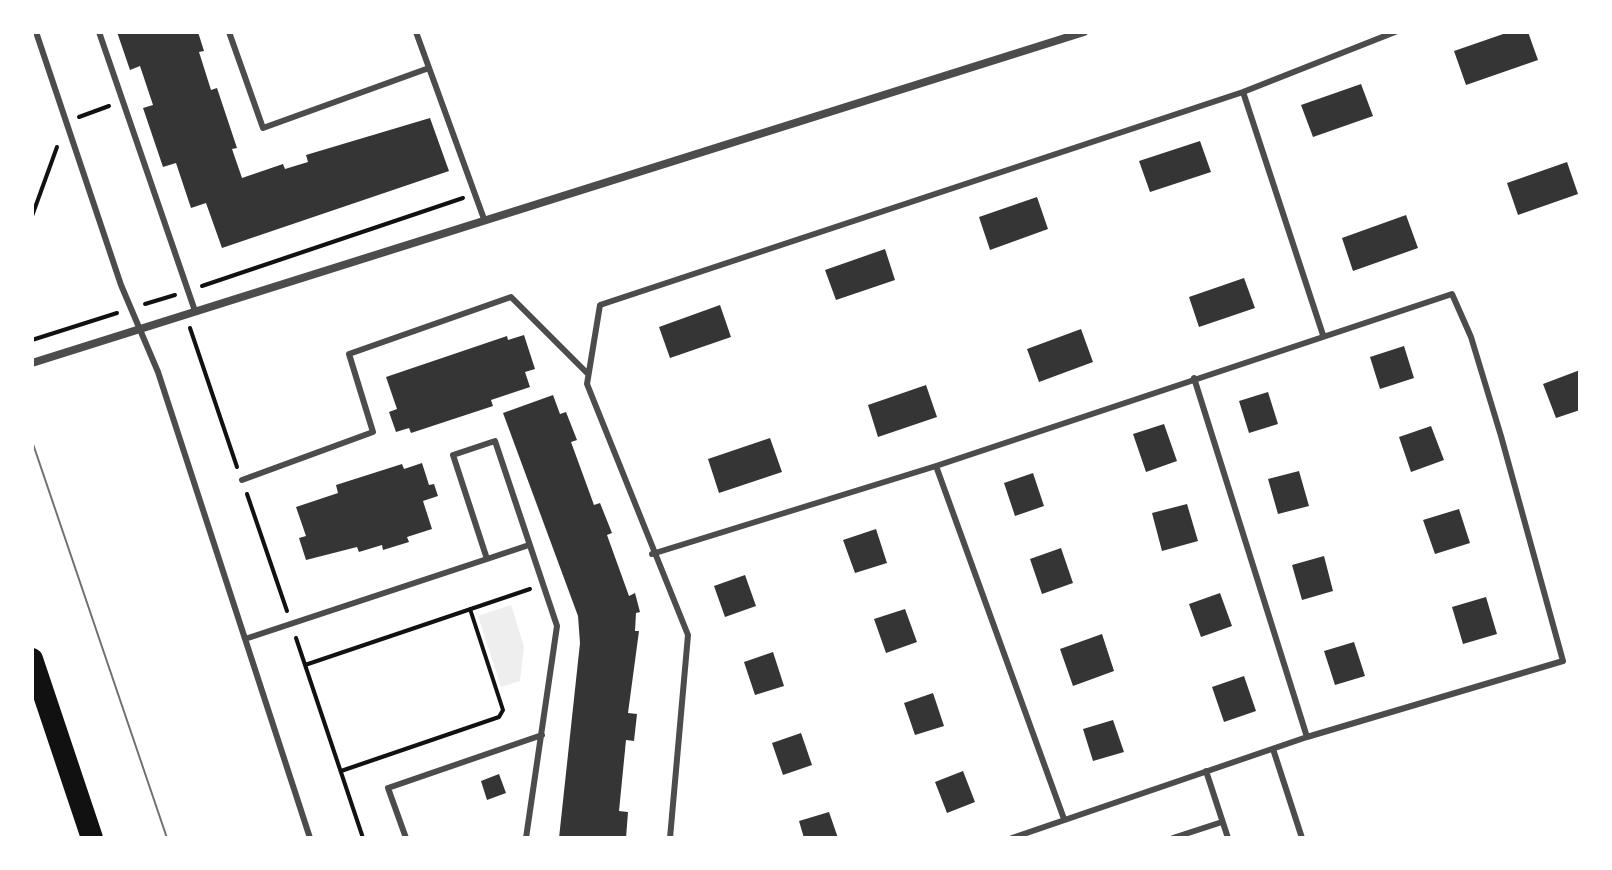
<!DOCTYPE html>
<html>
<head>
<meta charset="utf-8">
<style>
	body { margin:0 }
	#map { position:relative; width:1612px; height:870px; overflow:hidden; background:#fff; font-family:"DM Sans",sans-serif }
	canvas { display:block }
	.frame { position:absolute; inset:0; border:34px solid #fff; pointer-events:none }
</style>
</head>
<body>
<div id="map">
<canvas width="1612" height="870"></canvas>
<div class="frame"></div>
</div>
<script>
const g = document.querySelector('canvas').getContext('2d');
g.lineJoin = 'round';
function fill(path, color) { g.fillStyle = color; g.fill(path, 'evenodd'); }
const toPath = rows => new Path2D(rows.map(r => 'M' + r).join(''));
function stroke(path, color, width, dash) { g.strokeStyle = color; g.lineWidth = width; g.lineCap = dash ? 'butt' : 'round'; g.setLineDash(dash || []); g.stroke(path); }
fill(toPath([
	[511,605,524,646,520,681,501,687,478,616]
]), '#eee');
fill(toPath([
	[117,32,198,32,204,51,199,52,211,90,217,88,237,148,232,149,242,178,283,164,285,169,308,162,306,155,430,118,449,171,222,248,206,203,191,208,176,163,163,167,143,108,153,105,140,66,130,70],
	[1509,32,1528,32,1538,60,1466,85,1454,51],
	[1361,84,1373,116,1313,137,1301,105],
	[1200,141,1211,172,1150,192,1139,161],
	[1567,162,1578,194,1518,215,1507,183],
	[1037,197,1048,229,990,250,979,217],
	[1406,215,1418,248,1353,271,1342,238],
	[885,249,895,280,836,300,825,270],
	[1244,278,1255,308,1199,327,1189,297],
	[720,305,731,337,670,358,659,327],
	[1081,329,1093,362,1039,382,1027,349],
	[524,335,535,369,525,372,530,387,491,400,493,406,411,433,409,428,396,432,389,412,397,409,386,377,507,336,508,340],
	[1404,346,1414,378,1380,389,1370,357],
	[1580,370,1580,410,1556,418,1543,384],
	[926,385,937,417,878,437,868,405],
	[1268,392,1278,424,1249,433,1239,401],
	[553,395,560,414,566,412,577,440,571,442,594,505,600,503,612,533,607,535,629,596,635,593,640,612,636,613,635,631,639,631,628,713,637,714,634,741,626,740,619,811,628,812,626,838,559,838,580,643,578,616,503,413],
	[1164,424,1177,461,1146,472,1133,434],
	[1431,426,1444,460,1411,472,1399,437],
	[770,438,782,472,719,493,708,459],
	[422,463,429,485,434,484,438,496,423,501,432,529,407,537,409,542,383,550,382,545,359,552,357,547,306,560,299,538,306,536,296,507,338,493,336,485,402,464,404,469],
	[1299,471,1309,506,1278,514,1268,479],
	[1033,473,1044,506,1015,516,1004,483],
	[1187,504,1198,541,1162,551,1152,513],
	[1459,509,1470,543,1435,554,1423,520],
	[876,529,887,563,855,573,843,540],
	[1061,548,1073,583,1042,594,1030,559],
	[1324,556,1333,591,1302,600,1292,565],
	[745,575,756,606,725,617,714,586],
	[1220,593,1232,626,1201,637,1189,604],
	[1486,597,1497,634,1463,644,1452,607],
	[905,609,917,642,886,653,874,619],
	[1102,634,1114,671,1073,686,1060,649],
	[1354,642,1365,676,1335,685,1324,651],
	[773,652,784,686,755,695,744,662],
	[1244,676,1256,711,1224,722,1212,687],
	[933,693,944,726,915,735,904,703],
	[1113,720,1124,752,1093,761,1083,729],
	[801,733,812,765,783,775,772,743],
	[963,771,975,802,947,813,935,782],
	[499,774,506,793,487,800,481,781],
	[829,812,838,838,804,838,799,821]
]), '#353535');
stroke(toPath([
	[79,117,109,106],
	[32,216,57,147],
	[202,286,463,198],
	[145,304,175,295],
	[190,328,237,467],
	[32,340,117,313],
	[247,494,287,611],
	[296,638,363,838],
	[305,665,530,589],
	[341,771,499,717,503,710,470,609]
]), '#111', 4);
stroke(toPath([
	[36,32,121,285,158,372,310,838],
	[99,32,195,311],
	[229,32,263,128,429,68],
	[416,32,484,219],
	[1243,92,1323,335],
	[1194,378,1307,737],
	[936,466,1064,819],
	[242,480,373,432,349,354,511,297,588,374],
	[652,554,936,466,1452,294,1471,337,1501,436,1563,661,1307,737,1012,838],
	[487,559,529,545],
	[245,639,487,559,453,455,495,441,557,626,526,838],
	[1273,749,1302,838],
	[1206,771,1228,838],
	[406,838,388,788,542,735],
	[670,838,688,635,587,384,600,305,1243,92,1395,32],
	[1173,838,1222,822]
]), '#4c4c4c', 6);
stroke(toPath([
	[32,363,1084,32]
]), '#4c4c4c', 8);
stroke(toPath([
	[32,659,92,838]
]), '#111', 22);
stroke(toPath([
	[32,441,167,838]
]), '#707070', 2);
</script>
</body>
</html>
